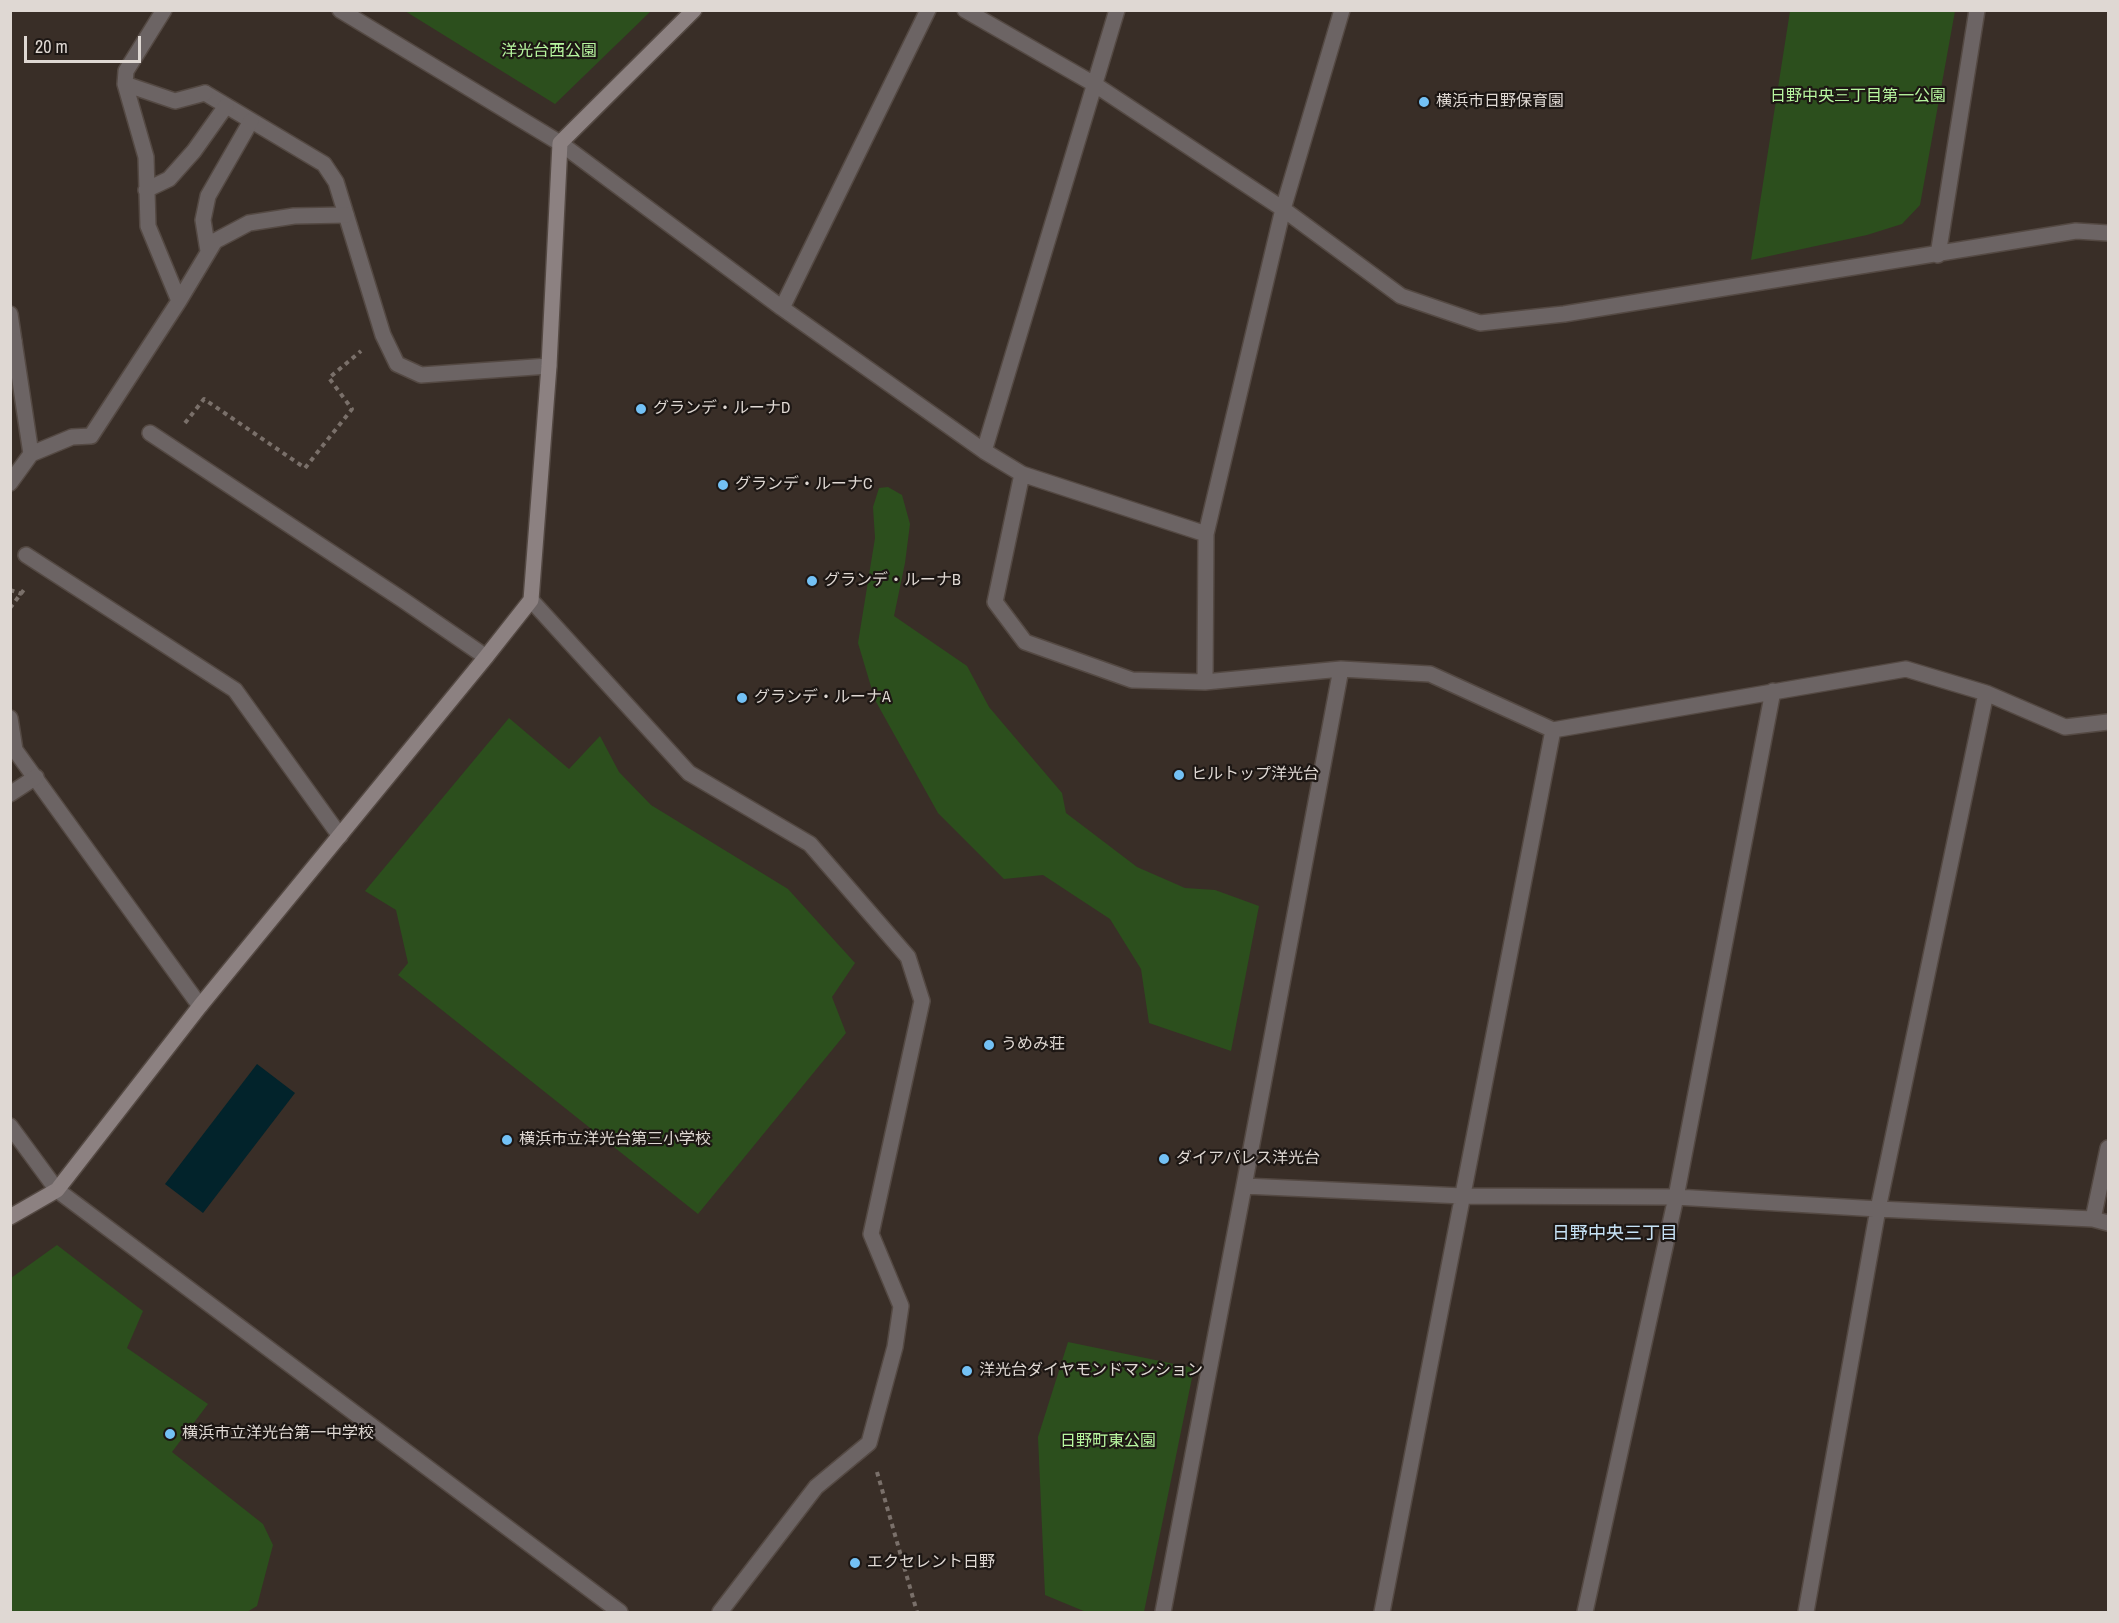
<!DOCTYPE html>
<html>
<head>
<meta charset="utf-8">
<style>
	body { margin:0 }
	#map { position:relative; width:2119px; height:1623px; overflow:hidden; background:#392e27; font-family:"Archivo Narrow",sans-serif }
	canvas { display:block }
	.frame { position:absolute; inset:0; border:12px solid #dfd8d3; pointer-events:none }
	.scale { position:absolute; left:24px; top:36px; width:117px; height:27px; box-sizing:border-box; border:3px solid #dfd8d3; border-top:0; padding-left:8px; font-size:18px; line-height:21px; white-space:nowrap; color:#dfd8d3; -webkit-text-stroke:4px #1d1714; paint-order:stroke }
</style>
</head>
<body>
<div id="map">
<canvas width="2119" height="1623"></canvas>
<div class="frame"></div>
<div class="scale">20 m</div>
</div>
<script>
const g = document.querySelector('canvas').getContext('2d');
g.lineJoin = 'round';
function fill(path, color) { g.fillStyle = color; g.fill(path, 'evenodd'); }
const toPath = rows => new Path2D(rows.map(r => 'M' + r).join(''));
function stroke(path, color, width, dash) { g.strokeStyle = color; g.lineWidth = width; g.lineCap = dash ? 'butt' : 'round'; g.setLineDash(dash || []); g.stroke(path); }
function drawText(font, color, halo, rows, align = 'center') {
  g.font = font + ' "Archivo Narrow","Noto Sans JP",sans-serif'; g.lineWidth = 4.5; g.setLineDash([]); g.textBaseline = 'middle'; g.strokeStyle = halo; g.fillStyle = color; for (const [text, x, y, turn = 0] of rows) {
    g.save(); g.translate(x, y); g.rotate((+turn || 0) * Math.PI / 180); g.textAlign = isNaN(turn) ? turn : align; if (halo) g.strokeText(text, 0, 0); g.fillText(text, 0, 0); g.restore();
  }
}
fill(toPath([
	[405,11,651,11,555,104],
	[1790,11,1955,11,1920,205,1902,224,1867,235,1751,260],
	[888,487,902,495,910,524,905,563,894,616,967,666,989,707,1062,793,1066,813,1137,867,1185,888,1215,890,1259,906,1231,1051,1149,1023,1141,969,1110,919,1043,875,1004,879,938,813,875,700,858,643,875,538,873,507,879,488],
	[509,718,569,769,600,736,619,772,651,805,788,889,855,963,832,997,846,1033,698,1214,398,975,408,963,396,910,365,891],
	[57,1245,143,1311,127,1348,208,1404,172,1452,263,1524,273,1545,257,1606,247,1612,11,1612,11,1278],
	[1068,1342,1194,1368,1144,1612,1086,1612,1045,1595,1038,1437]
]), '#2c4f1d');
fill(toPath([
	[257,1064,295,1093,203,1213,165,1184]
]), '#02232b');
const lane = toPath([
	[205,93,324,164,336,182,383,335,397,364,421,375,549,366],
	[10,314,14,341],
	[150,433,403,600,486,657],
	[26,555,235,690,340,836],
	[10,718,15,750,200,1006],
	[10,1126,57,1190]
]);
const street = toPath([
	[164,10,126,71,125,84,146,157,148,226,179,301],
	[340,10,560,143,782,308,984,451,1022,474,1206,534,1283,209,1342,10],
	[965,10,1094,84,1283,209,1401,296,1480,323,1564,314,2076,231,2108,233],
	[125,84,175,101,205,93],
	[146,190,169,179,194,151,226,106],
	[208,251,203,220,208,196,251,121],
	[1938,255,1977,10],
	[782,308,928,10],
	[984,451,1117,10],
	[31,454,72,437,91,436,179,301,215,241,249,223,294,216,346,215],
	[1022,474,995,602,1025,642,1132,680,1205,682],
	[10,483,31,454,14,341],
	[1206,534,1205,682,1341,669,1430,674,1553,730,1906,669,1986,693,2065,727,2108,722],
	[531,600,689,773,810,844,908,957,922,1001,871,1234,901,1306,895,1347,869,1443,816,1487,720,1612],
	[1341,669,1244,1186,1463,1196,1676,1197,1878,1209,2093,1219,2108,1223],
	[10,794,36,777],
	[57,1190,620,1612],
	[2093,1219,2108,1148],
	[1163,1612,1244,1186],
	[1382,1612,1553,730],
	[1585,1612,1676,1197,1773,691],
	[1806,1612,1878,1209,1986,693]
]);
const secondary = toPath([
	[10,1217,57,1190,200,1006,486,657,531,600,549,366,560,143,694,10]
]);
stroke(lane, '#544943', 18);
stroke(street, '#544943', 18);
stroke(secondary, '#544943', 18);
stroke(toPath([
	[185,423,204,399,305,468,352,409,329,378,361,351],
	[10,590,22,594],
	[10,608,26,587],
	[877,1472,917,1612]
]), '#7a706a', 4, [4.5, 4.5]);
stroke(lane, '#6c6464', 15);
stroke(street, '#6c6464', 15);
stroke(secondary, '#8c8181', 15);
for (const [x, y, r, color] of [
	[1424,102,6,"#73c1f5"],
	[641,409,6,"#73c1f5"],
	[723,485,6,"#73c1f5"],
	[812,581,6,"#73c1f5"],
	[742,698,6,"#73c1f5"],
	[1179,775,6,"#73c1f5"],
	[989,1045,6,"#73c1f5"],
	[507,1140,6,"#73c1f5"],
	[1164,1159,6,"#73c1f5"],
	[967,1371,6,"#73c1f5"],
	[170,1434,6,"#73c1f5"],
	[855,1563,6,"#73c1f5"]
]) { const dot = new Path2D(); dot.arc(x, y, r, 0, 2 * Math.PI); g.fillStyle = color; g.fill(dot); stroke(dot, '#1d1714', 2); }
drawText('16px', '#b7f69f', '#1d1714', [
	["洋光台西公園",549,52],
	["日野中央三丁目第一公園",1858,97],
	["日野町東公園",1108,1442]
]);
drawText('16px', '#dfd8d3', '#1d1714', [
	["横浜市日野保育園",1436,102],
	["グランデ・ルーナD",653,409],
	["グランデ・ルーナC",735,485],
	["グランデ・ルーナB",824,581],
	["グランデ・ルーナA",754,698],
	["ヒルトップ洋光台",1191,775],
	["うめみ荘",1001,1045],
	["横浜市立洋光台第三小学校",519,1140],
	["ダイアパレス洋光台",1176,1159],
	["洋光台ダイヤモンドマンション",979,1371],
	["横浜市立洋光台第一中学校",182,1434],
	["エクセレント日野",867,1563]
], 'left');
drawText('18px', '#c7e3f7', '#1d1714', [
	["日野中央三丁目",1615,1234]
]);
</script>
</body>
</html>
